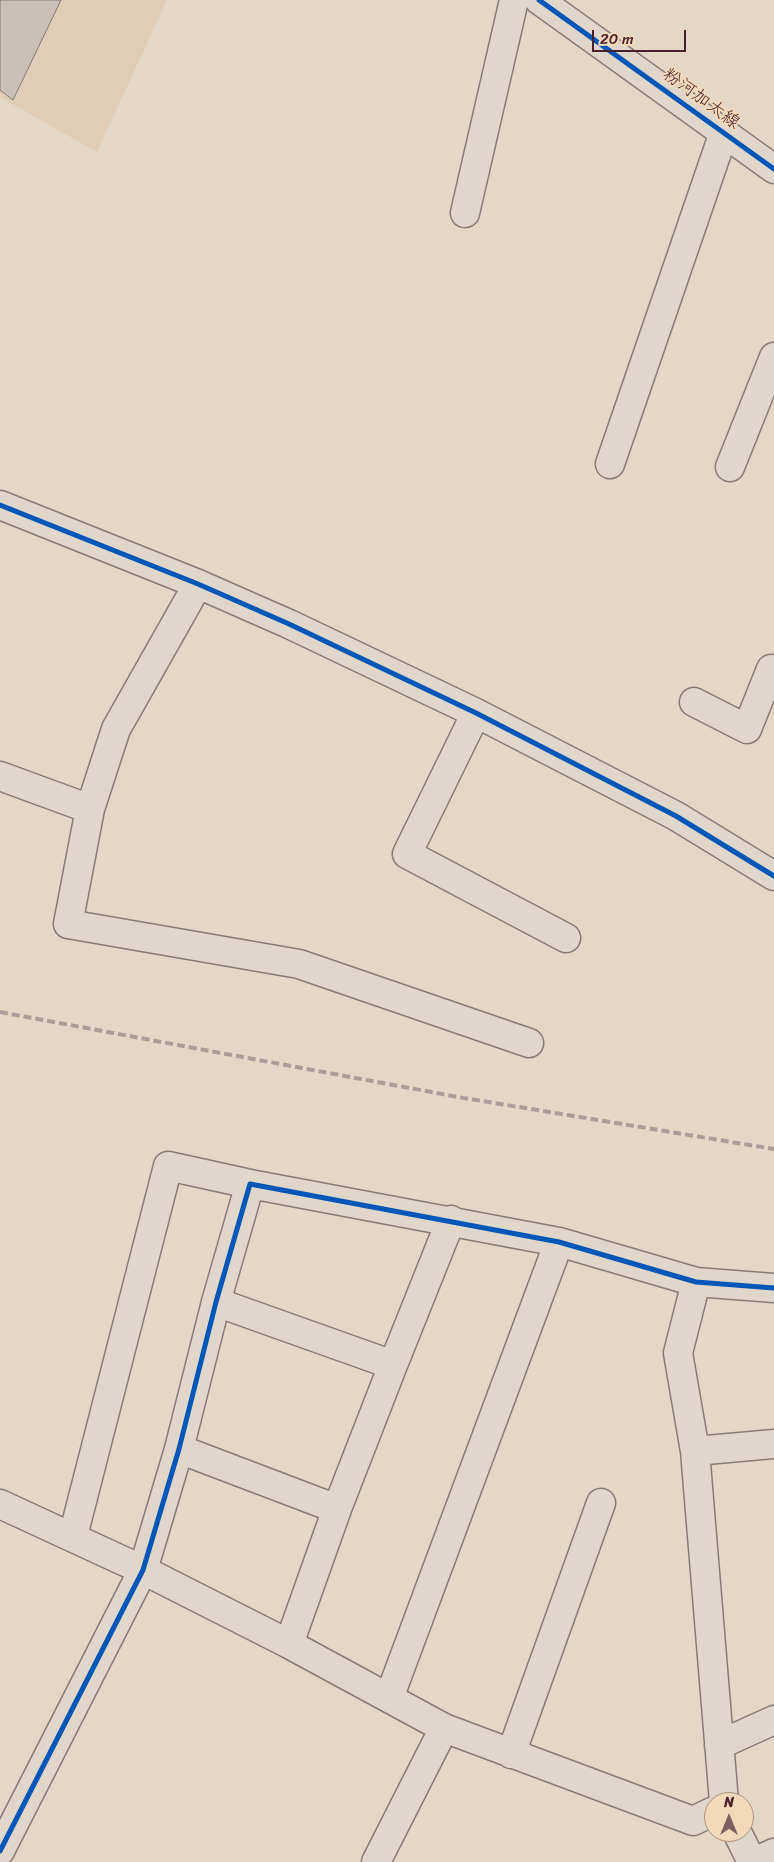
<!DOCTYPE html>
<html>
<head>
<meta charset="utf-8">
<style>
	body { margin:0 }
	#map { position:relative; width:774px; height:1862px; overflow:hidden; background:#e4d7c6; font-family:Sriracha,sans-serif }
	canvas { display:block }
	.north { position:absolute; left:704px; top:1792px; width:50px; height:50px; box-sizing:border-box; background:#f1d9b9; border:1px solid #ae8f80; border-radius:50%; rotate:0deg; font-size:14px; font-weight:700; line-height:20px; text-align:center; color:#4a1f2b }
	.north::after { content:''; display:block; margin:auto; width:18px; height:22px; background:#805f61; clip-path:polygon(50% 0,100% 100%,50% 72%,0 100%) }
	.scale { position:absolute; left:592px; top:30px; width:94px; height:22px; box-sizing:border-box; border:2px solid #4a1f2b; border-top:0; padding-left:6px; font-size:15px; line-height:18px; white-space:nowrap; color:#4a1f2b; -webkit-text-stroke:4px #f1d9b9; paint-order:stroke }
</style>
</head>
<body>
<div id="map">
<canvas width="774" height="1862"></canvas>
<div class="north">N</div>
<div class="scale">20 m</div>
</div>
<script>
const g = document.querySelector('canvas').getContext('2d');
g.lineJoin = 'round';
function fill(path, color) { g.fillStyle = color; g.fill(path, 'evenodd'); }
const toPath = rows => new Path2D(rows.map(r => 'M' + r).join(''));
function stroke(path, color, width, dash) { g.strokeStyle = color; g.lineWidth = width; g.lineCap = dash ? 'butt' : 'round'; g.setLineDash(dash || []); g.stroke(path); }
function drawText(font, color, halo, rows, align = 'center') {
  g.font = font + ' Sriracha,"Klee One",sans-serif'; g.lineWidth = 4; g.setLineDash([]); g.textBaseline = 'middle'; g.strokeStyle = halo; g.fillStyle = color; for (const [text, x, y, turn = 0] of rows) {
    g.save(); g.translate(x, y); g.rotate((+turn || 0) * Math.PI / 180); g.textAlign = isNaN(turn) ? turn : align; if (halo) g.strokeText(text, 0, 0); g.fillText(text, 0, 0); g.restore();
  }
}
fill(toPath([
	[0,0,167,0,97,152,0,97]
]), '#e1ccb6');
const building = toPath([
	[0,0,61,0,13,100,0,90,0,0]
]);
fill(building, '#cabfb3');
stroke(building, '#887a74', 1);
const street = toPath([
	[465,213,514,0],
	[610,464,724,132],
	[730,467,774,357],
	[0,505,198,584,289,624,476,713,676,816,774,876],
	[694,702,747,729,771,669,774,671],
	[476,713,407,854,566,938],
	[0,776,90,809,68,924,299,964,529,1043],
	[90,809,116,729,198,584],
	[696,1282,678,1353,695,1451,724,1802],
	[216,1302,393,1365,451,1220],
	[179,1449,337,1509,393,1365],
	[695,1451,774,1444],
	[0,1504,143,1570,289,1644,444,1728,693,1821,714,1811],
	[73,1536,168,1166,250,1184],
	[289,1644,337,1509],
	[389,1698,559,1242],
	[719,1745,774,1720],
	[511,1754,601,1503],
	[737,1832,752,1862],
	[0,1851,143,1570,179,1449,216,1302,250,1184,559,1242,696,1282,774,1288],
	[376,1862,444,1728],
	[754,1862,774,1853]
]);
const primary = toPath([
	[539,0,774,169]
]);
stroke(street, '#887a74', 31);
stroke(primary, '#887a74', 31);
stroke(street, '#e0d6ca', 28);
stroke(primary, '#e0d6ca', 28);
stroke(toPath([
	[0,1012,458,1097,774,1149]
]), '#a99e97', 4, [8, 4]);
stroke(toPath([
	[539,0,774,169],
	[0,505,198,584,289,624,476,713,676,816,774,876],
	[0,1851,143,1570,179,1449,216,1302,250,1184,559,1242,696,1282,774,1288]
]), '#0057b8', 5);
drawText('18px', '#4a1f2b', '#f1d9b9', [
	["粉河加太線",701,99,36]
]);
</script>
</body>
</html>
